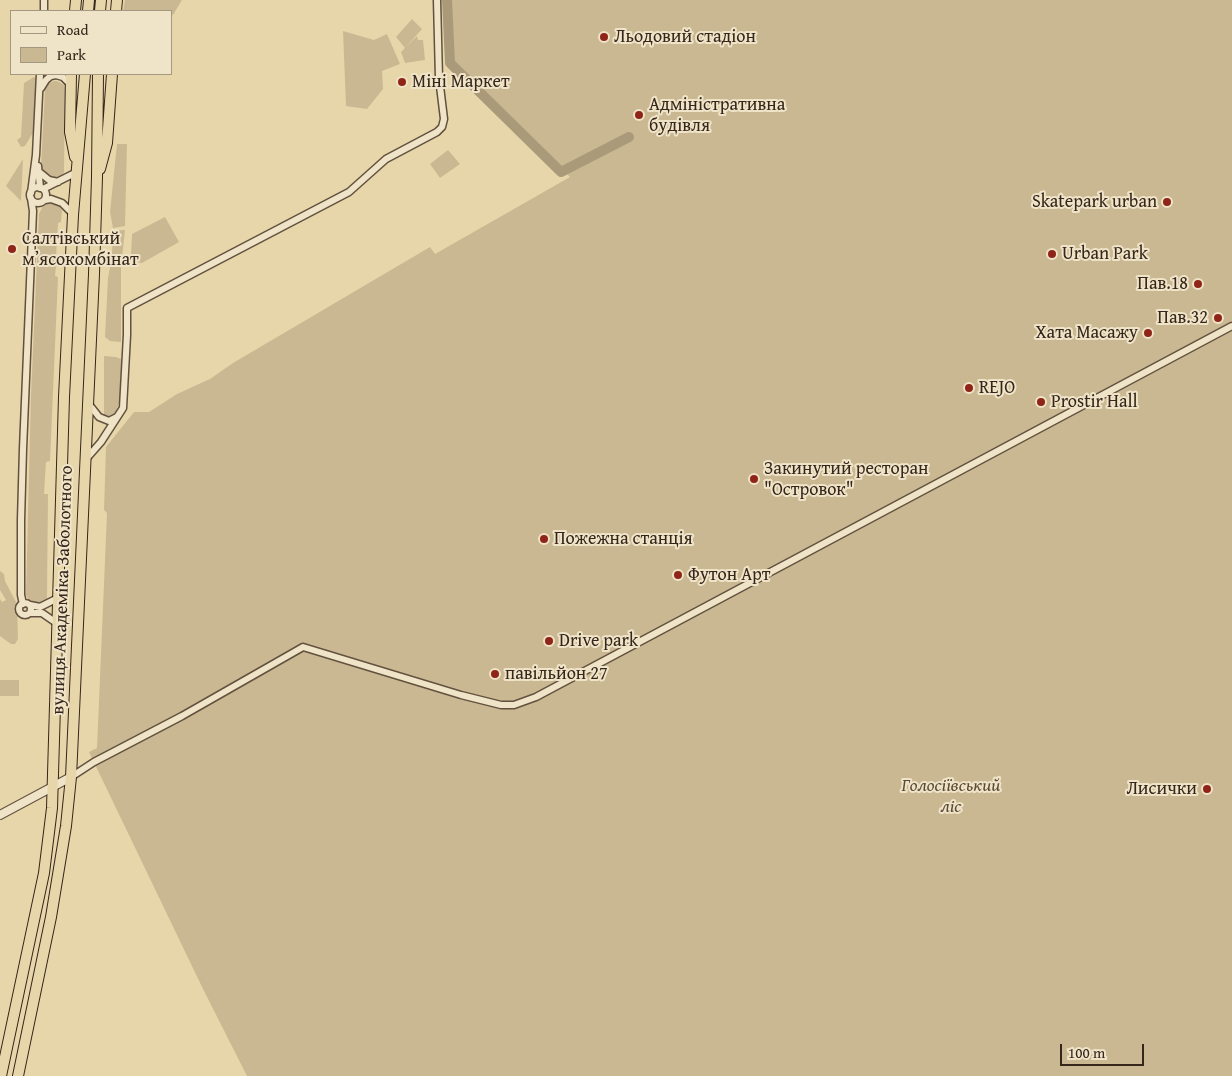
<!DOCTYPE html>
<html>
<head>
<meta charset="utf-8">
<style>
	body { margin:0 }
	#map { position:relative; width:1232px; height:1076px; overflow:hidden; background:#e8d6ab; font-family:"Gentium Book Plus",serif }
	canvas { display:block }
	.legend { position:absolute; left:10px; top:10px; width:162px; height:65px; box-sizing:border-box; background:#f0e4c8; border:1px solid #a59882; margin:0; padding:6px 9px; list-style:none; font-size:15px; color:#35251a }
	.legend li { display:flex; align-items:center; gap:10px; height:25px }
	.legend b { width:25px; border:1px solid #a59882 }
	.scale { position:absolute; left:1060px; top:1044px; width:84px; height:22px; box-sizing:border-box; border:2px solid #35251a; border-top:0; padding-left:6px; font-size:15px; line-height:18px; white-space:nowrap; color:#35251a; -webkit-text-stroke:4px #f0e4c8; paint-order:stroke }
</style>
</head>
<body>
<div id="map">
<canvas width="1232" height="1076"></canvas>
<ul class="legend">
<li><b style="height:6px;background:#f0e4c8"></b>Road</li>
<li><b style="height:14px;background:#cab892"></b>Park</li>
</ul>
<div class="scale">100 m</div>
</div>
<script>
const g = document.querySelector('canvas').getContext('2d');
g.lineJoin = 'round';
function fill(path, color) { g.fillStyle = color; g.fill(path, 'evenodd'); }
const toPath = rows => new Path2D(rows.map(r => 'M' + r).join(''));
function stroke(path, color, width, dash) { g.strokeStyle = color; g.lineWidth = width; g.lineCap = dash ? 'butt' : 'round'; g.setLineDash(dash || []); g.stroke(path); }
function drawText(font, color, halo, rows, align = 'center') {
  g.font = font + ' "Gentium Book Plus",serif'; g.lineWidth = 4; g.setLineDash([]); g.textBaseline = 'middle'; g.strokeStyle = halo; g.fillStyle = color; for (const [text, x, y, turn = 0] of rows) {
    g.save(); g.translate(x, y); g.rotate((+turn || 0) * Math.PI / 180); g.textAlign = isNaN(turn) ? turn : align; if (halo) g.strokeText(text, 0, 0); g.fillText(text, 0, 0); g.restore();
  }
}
fill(toPath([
	[125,0,182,0,173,15,171,15,171,11,123,11],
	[449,0,1232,0,1232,1076,247,1076,203,989,89,752,97,748,107,513,104,510,106,447,134,412,149,412,177,394,210,379,233,363,430,247,435,254,570,177,451,62],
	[412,19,422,29,405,48,396,37],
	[343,31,374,40,387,34,400,64,382,71,383,89,367,109,346,106],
	[417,36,418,40,423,40,425,60,405,63,401,52],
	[34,77,37,78,34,131,25,146,21,147,17,140,21,137,24,83],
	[54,81,57,81,64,85,65,88,64,172,62,177,59,178,51,179,42,171,41,166,45,90,48,84],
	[117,144,127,144,125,226,113,228,110,212],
	[448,150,460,164,440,178,430,164],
	[23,159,21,201,6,186],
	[48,203,57,204,62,210,61,222,58,223,56,257,59,258,59,266,56,266,55,276,58,277,50,461,46,462,44,494,48,494,47,598,46,601,39,605,30,603,26,595,31,395,39,214,43,206],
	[165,217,179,242,142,263,136,262,131,254,132,234],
	[125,230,122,258,112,254,113,231],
	[112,257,121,262,121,342,110,341,105,337,108,278],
	[104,356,116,357,121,359,121,393,119,403,116,412,112,417,108,418,104,416],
	[0,571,4,574,5,581,17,604,18,639,15,644,11,644,0,636,0,599,2,602,6,600,0,590],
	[0,680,19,680,19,696,0,696]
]), '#cab892');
stroke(toPath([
	[447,0,450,63,561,172,629,137]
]), '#ab9a7a', 10);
const minor = toPath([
	[44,11,44,0],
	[51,76,56,75,63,77,70,84],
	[41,88,46,80,53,74],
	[38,166,40,188],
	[38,171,49,180,58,182],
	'30 195a8 8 0 1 1 16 0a8 8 0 1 1-16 0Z',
	[43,189,77,172],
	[31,193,36,155,40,74],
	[45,200,51,199,62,203,73,214],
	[88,403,99,417,109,421,117,417],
	[86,459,101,442,123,408,127,335,127,308,349,192,386,159,437,132,442,127,444,119,439,78,437,0],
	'19 609a6 6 0 1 1 12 0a6 6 0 1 1-12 0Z',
	[23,604,21,595,21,520,23,449,33,211,31,198],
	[30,605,40,607,58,598],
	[30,613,42,613,58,624],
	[71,777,94,762,182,716,303,647,461,695,501,705,514,705,536,697,1232,326]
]);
const tertiary = toPath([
	[0,815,71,777]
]);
const trunk = toPath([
	[75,11,76,0],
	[88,11,89,0],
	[100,11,101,0],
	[116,11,117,0],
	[71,74,70,132,75,157],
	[100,169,107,143,112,74],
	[1,1076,44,873,52,808,64,397,73,215,85,74],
	[18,1076,51,917,66,826,71,777,94,274,97,177,98,74]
]);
stroke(minor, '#62513e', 9);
stroke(tertiary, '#62513e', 10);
stroke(trunk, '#35251a', 12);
stroke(minor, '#f0e4c8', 6);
stroke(tertiary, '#f0e4c8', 8);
stroke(trunk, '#e8d6ab', 10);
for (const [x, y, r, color] of [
	[604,37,5,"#8f2418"],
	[402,82,5,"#8f2418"],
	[639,115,5,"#8f2418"],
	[1167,202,5,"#8f2418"],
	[12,249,5,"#8f2418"],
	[1052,254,5,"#8f2418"],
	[1198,284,5,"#8f2418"],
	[1218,318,5,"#8f2418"],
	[1148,333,5,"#8f2418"],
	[969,388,5,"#8f2418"],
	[1041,402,5,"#8f2418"],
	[754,479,5,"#8f2418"],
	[544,539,5,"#8f2418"],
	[678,575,5,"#8f2418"],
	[549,641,5,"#8f2418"],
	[495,674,5,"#8f2418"],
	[1207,789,5,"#8f2418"]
]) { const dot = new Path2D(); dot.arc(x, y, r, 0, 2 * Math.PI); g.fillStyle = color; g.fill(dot); stroke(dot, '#f0e4c8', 2); }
drawText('18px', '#35251a', '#f0e4c8', [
	["Льодовий стадіон",614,37],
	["Міні Маркет",412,82],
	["Адміністративна",649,105],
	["будівля",649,126],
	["Skatepark urban",1157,202,"right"],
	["Салтівський",22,239],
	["мʼясокомбінат",22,260],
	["Urban Park",1062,254],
	["Пав.18",1188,284,"right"],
	["Пав.32",1208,318,"right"],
	["Хата Масажу",1138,333,"right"],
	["REJO",979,388],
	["Prostir Hall",1051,402],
	["Закинутий ресторан",764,469],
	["\"Островок\"",764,490],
	["Пожежна станція",554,539],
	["Футон Арт",688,575],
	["Drive park",559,641],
	["павільйон 27",505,674],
	["Лисички",1197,789,"right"]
], 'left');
drawText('18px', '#35251a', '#f0e4c8', [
	["вулиця Академіка Заболотного",63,590,-88]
]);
drawText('italic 18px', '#5a4a38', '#f0e4c8', [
	["Голосіївський",951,786],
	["ліс",951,807]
]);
</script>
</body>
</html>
